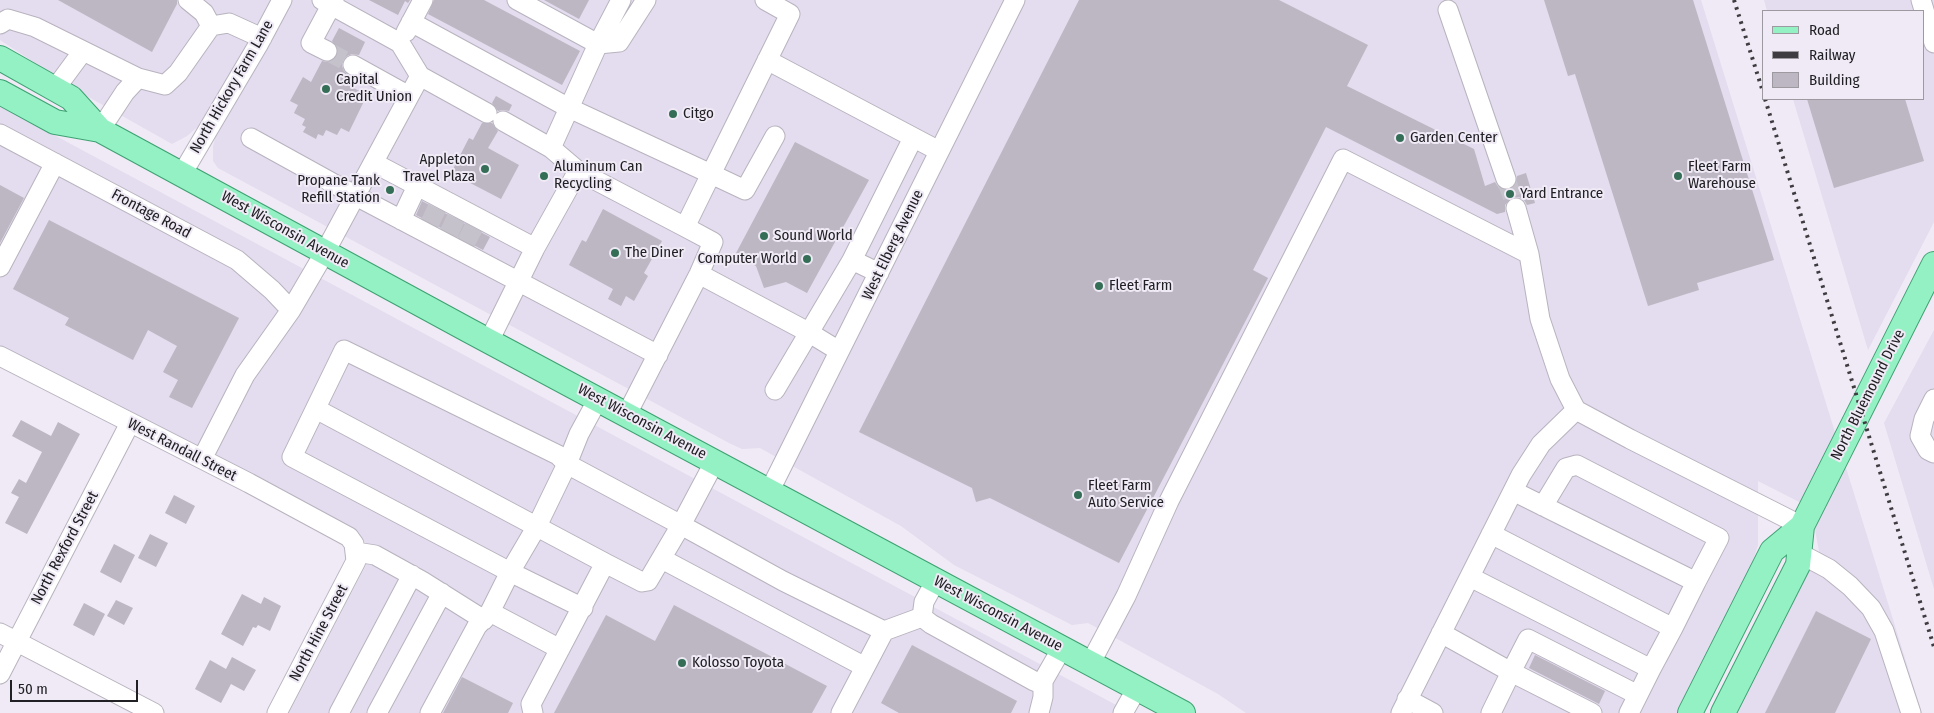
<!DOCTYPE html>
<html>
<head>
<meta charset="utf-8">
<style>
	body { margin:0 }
	#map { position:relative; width:1934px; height:713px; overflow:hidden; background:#efeaf5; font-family:"Fira Sans Condensed",sans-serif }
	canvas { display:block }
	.legend { position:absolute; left:1762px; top:10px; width:162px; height:90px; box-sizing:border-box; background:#efeaf5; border:1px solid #9d99a1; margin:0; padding:6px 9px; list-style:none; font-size:15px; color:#212024 }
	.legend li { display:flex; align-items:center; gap:10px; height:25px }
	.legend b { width:25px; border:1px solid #9d99a1 }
	.scale { position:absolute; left:10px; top:680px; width:128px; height:22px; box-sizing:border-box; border:2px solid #212024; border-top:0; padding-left:6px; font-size:15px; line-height:18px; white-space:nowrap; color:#212024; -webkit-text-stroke:4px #efeaf5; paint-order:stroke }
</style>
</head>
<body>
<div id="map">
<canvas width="1934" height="713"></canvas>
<ul class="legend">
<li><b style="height:6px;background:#94f1c4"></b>Road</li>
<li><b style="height:6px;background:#3e3c41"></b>Railway</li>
<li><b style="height:14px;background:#bcb7c2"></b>Building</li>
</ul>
<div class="scale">50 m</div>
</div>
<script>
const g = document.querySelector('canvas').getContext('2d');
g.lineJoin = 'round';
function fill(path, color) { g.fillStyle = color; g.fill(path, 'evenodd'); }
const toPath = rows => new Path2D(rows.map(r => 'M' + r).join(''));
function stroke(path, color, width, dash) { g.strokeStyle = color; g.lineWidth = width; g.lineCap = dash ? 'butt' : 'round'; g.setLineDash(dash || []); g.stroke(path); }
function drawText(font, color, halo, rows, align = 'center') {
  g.font = font + ' "Fira Sans Condensed",sans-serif'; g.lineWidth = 4; g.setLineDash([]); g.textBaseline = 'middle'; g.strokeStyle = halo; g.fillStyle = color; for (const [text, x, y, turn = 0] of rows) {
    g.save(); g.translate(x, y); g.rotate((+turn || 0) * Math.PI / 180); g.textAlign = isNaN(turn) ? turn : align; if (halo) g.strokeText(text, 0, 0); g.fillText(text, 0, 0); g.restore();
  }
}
fill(toPath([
	[0,0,1701,0,1922,713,1738,713,1819,551,1811,508,1758,481,1758,545,1750,570,1678,713,1246,713,1218,694,1088,623,1072,625,954,565,901,526,760,448,742,449,729,443,218,168,213,161,213,147,222,106,187,136,172,144,78,91,0,40],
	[1764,0,1934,0,1934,222,1868,350,1793,99,1923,99,1923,11,1767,11],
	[0,106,1131,713,289,713,366,565,366,544,354,529,245,470,0,350],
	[1934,330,1934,589,1884,423]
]), '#e4dcef');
fill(toPath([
	[58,0,177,0,177,4,152,52],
	[369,0,410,0,408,3,405,1,398,15],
	[434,0,484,0,580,51,562,85,428,14],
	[544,0,589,0,579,19],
	[1079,0,1279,0,1368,45,1347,86,1474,149,1485,186,1495,182,1499,188,1509,190,1515,186,1517,176,1526,173,1535,203,1527,205,1524,200,1519,197,1512,197,1505,205,1505,212,1497,214,1326,127,1253,270,1268,278,1119,563,990,498,976,502,972,488,859,432],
	[1544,0,1693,0,1774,260,1697,283,1699,290,1648,306,1575,74,1568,76],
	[339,28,365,42,359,55,352,54,347,56,343,60,342,66,344,71,348,75,344,83,367,95,349,132,341,128,337,135,326,130,323,136,318,134,316,139,303,132,306,127,302,125,305,119,294,113,298,105,290,101,303,77,311,82,322,61,328,62,337,56,338,50,332,41],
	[496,96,512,105,509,111,503,110,498,111,492,103],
	[1807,99,1905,99,1924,161,1834,188],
	[482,123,492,123,498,131,488,148,519,165,501,199,451,173,469,138,473,140],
	[795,142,869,180,807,293,786,282,764,288,756,266,735,255],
	[0,185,24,198,0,243],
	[422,201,490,237,483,250,416,215],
	[603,209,662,241,644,273,648,276,634,301,626,296,621,306,608,299,613,289,569,265,582,240,586,242],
	[49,220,239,318,192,408,169,397,178,380,163,372,177,346,148,330,133,360,65,325,69,318,13,289],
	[21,420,51,436,58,422,80,434,27,534,5,523,19,497,11,493,19,479,26,483,42,452,12,436],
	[174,495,195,506,186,524,165,513],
	[150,534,168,543,156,567,138,558],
	[114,544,135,555,121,583,100,572],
	[242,594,261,604,264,597,281,606,270,631,258,625,256,628,253,627,243,646,221,634],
	[116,600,133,608,124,625,107,616],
	[84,603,105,614,94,636,73,625],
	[674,605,827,686,812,713,554,713,606,615,655,641],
	[1816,611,1871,639,1835,713,1765,713],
	[912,645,1017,701,1011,713,899,713,881,703],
	[1535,655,1605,691,1599,704,1529,668],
	[232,657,256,670,244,691,231,684,221,703,195,689,210,660,226,669],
	[462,677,513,703,508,713,443,713]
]), '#bcb7c2');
stroke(toPath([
	[327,51,353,65],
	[1506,179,1516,208],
	[429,225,437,208],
	[448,235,456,218],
	[465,244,474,227]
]), '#c6c2cb', 19, [19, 9]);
const minor = toPath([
	[188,0,204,13,211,26],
	[322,0,400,43,420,76],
	[517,0,598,44,619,42,646,0],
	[1921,0,1934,43],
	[1448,10,1506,179],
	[411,22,569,108,711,174,790,14,765,0],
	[0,24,8,19,35,27,138,78],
	[406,32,423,0],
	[327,51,311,43,334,0],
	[767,60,939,151],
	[353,65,409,96],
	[55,89,83,51],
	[503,121,551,148,578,171],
	[100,130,125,92,138,78,165,85,178,73,211,26,229,23,262,38],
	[0,134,237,260,272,290,291,310],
	[251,138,356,196,658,355],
	[551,148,598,44,621,0],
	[374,163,535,248],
	[182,174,258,45,282,0],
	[1516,208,1529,254,1540,319,1560,379,1576,410,1630,439,1802,526],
	[401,220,417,186],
	[685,227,711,174,745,190,775,136],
	[852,260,913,138],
	[0,267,55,163],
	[699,274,808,332,839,351],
	[489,341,535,248,578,171,685,227,713,242,699,274,627,414],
	[0,356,249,483,349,537,354,544,356,561,277,713],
	[775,390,852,260,879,273],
	[598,399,579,434,567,464,681,525,715,461],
	[1934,399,1924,419,1920,436,1928,450,1934,453],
	[316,409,605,563],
	[202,459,245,375,291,310,325,252,420,76,487,113],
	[770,490,1015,0],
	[1543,506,1566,468,1577,465,1719,538,1696,582],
	[1491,534,1673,628,1696,582,1513,491],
	[356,552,375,555,422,581,484,620],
	[1799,553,1829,569,1850,586,1871,608,1884,631,1911,713],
	[662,559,865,667],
	[1470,577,1651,669,1629,713],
	[936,580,924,602,922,617,931,624,1034,681,1039,683,1043,681,1062,648],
	[490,612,560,649],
	[0,633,154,713],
	[1441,633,1511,672,1491,713],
	[1090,664,1126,596,1169,501,1343,159,1529,254],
	[1651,669,1673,628],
	[0,674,130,423],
	[1407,699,1433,713],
	[339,713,412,575],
	[377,713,442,593],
	[430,713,477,626,490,612,510,572,537,526,567,464,558,455,344,350,292,457,510,572,583,608],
	[533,713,531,704,605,563,642,582,648,581,681,525,783,581,884,631],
	[841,713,884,631,922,617],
	[1039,713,1043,697,1043,681],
	[1123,713,1137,688],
	[1401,713,1521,475,1541,444,1576,410],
	[1592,713,1511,672,1528,639,1638,695]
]);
const major = toPath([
	[0,58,71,98,100,130],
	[0,92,55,122,100,130,468,330,1183,713],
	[1690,713,1772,551,1802,526],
	[1723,713,1798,565,1802,526,1934,264]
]);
stroke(minor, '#b8b3be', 21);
stroke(major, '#3ea172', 26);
stroke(minor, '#fff', 19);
stroke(major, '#94f1c4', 24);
stroke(toPath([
	[1734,0,1763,92],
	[1765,99,1934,647]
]), '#3e3c41', 4, [2.5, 5]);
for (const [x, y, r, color] of [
	[326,89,5,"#346e56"],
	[673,114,5,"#346e56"],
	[1400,138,5,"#346e56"],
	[485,169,5,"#346e56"],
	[544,176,5,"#346e56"],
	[1678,176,5,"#346e56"],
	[390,190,5,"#346e56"],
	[1510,194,5,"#346e56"],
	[764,236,5,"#346e56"],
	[615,253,5,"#346e56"],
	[807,259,5,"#346e56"],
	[1099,286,5,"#346e56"],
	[1078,495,5,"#346e56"],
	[682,663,5,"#346e56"]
]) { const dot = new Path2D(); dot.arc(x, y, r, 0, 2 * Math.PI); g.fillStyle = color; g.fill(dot); stroke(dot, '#efeaf5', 2); }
drawText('15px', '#212024', '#efeaf5', [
	["Capital",336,80],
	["Credit Union",336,97],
	["Citgo",683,114],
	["Garden Center",1410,138],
	["Appleton",475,160,"right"],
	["Travel Plaza",475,177,"right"],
	["Aluminum Can",554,167],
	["Recycling",554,184],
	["Fleet Farm",1688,167],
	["Warehouse",1688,184],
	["Propane Tank",380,181,"right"],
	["Refill Station",380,198,"right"],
	["Yard Entrance",1520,194],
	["Sound World",774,236],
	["The Diner",625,253],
	["Computer World",797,259,"right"],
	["Fleet Farm",1109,286],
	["Fleet Farm",1088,486],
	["Auto Service",1088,503],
	["Kolosso Toyota",692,663]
], 'left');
drawText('15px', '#212024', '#efeaf5', [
	["North Hickory Farm Lane",232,87,-60],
	["Frontage Road",151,214,28],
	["West Wisconsin Avenue",285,230,29],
	["West Elberg Avenue",893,245,-64],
	["North Bluemound Drive",1868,395,-63],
	["West Wisconsin Avenue",642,422,28],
	["West Randall Street",182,450,27],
	["North Rexford Street",65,548,-62],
	["West Wisconsin Avenue",998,614,28],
	["North Hine Street",319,633,-62]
]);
</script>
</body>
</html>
